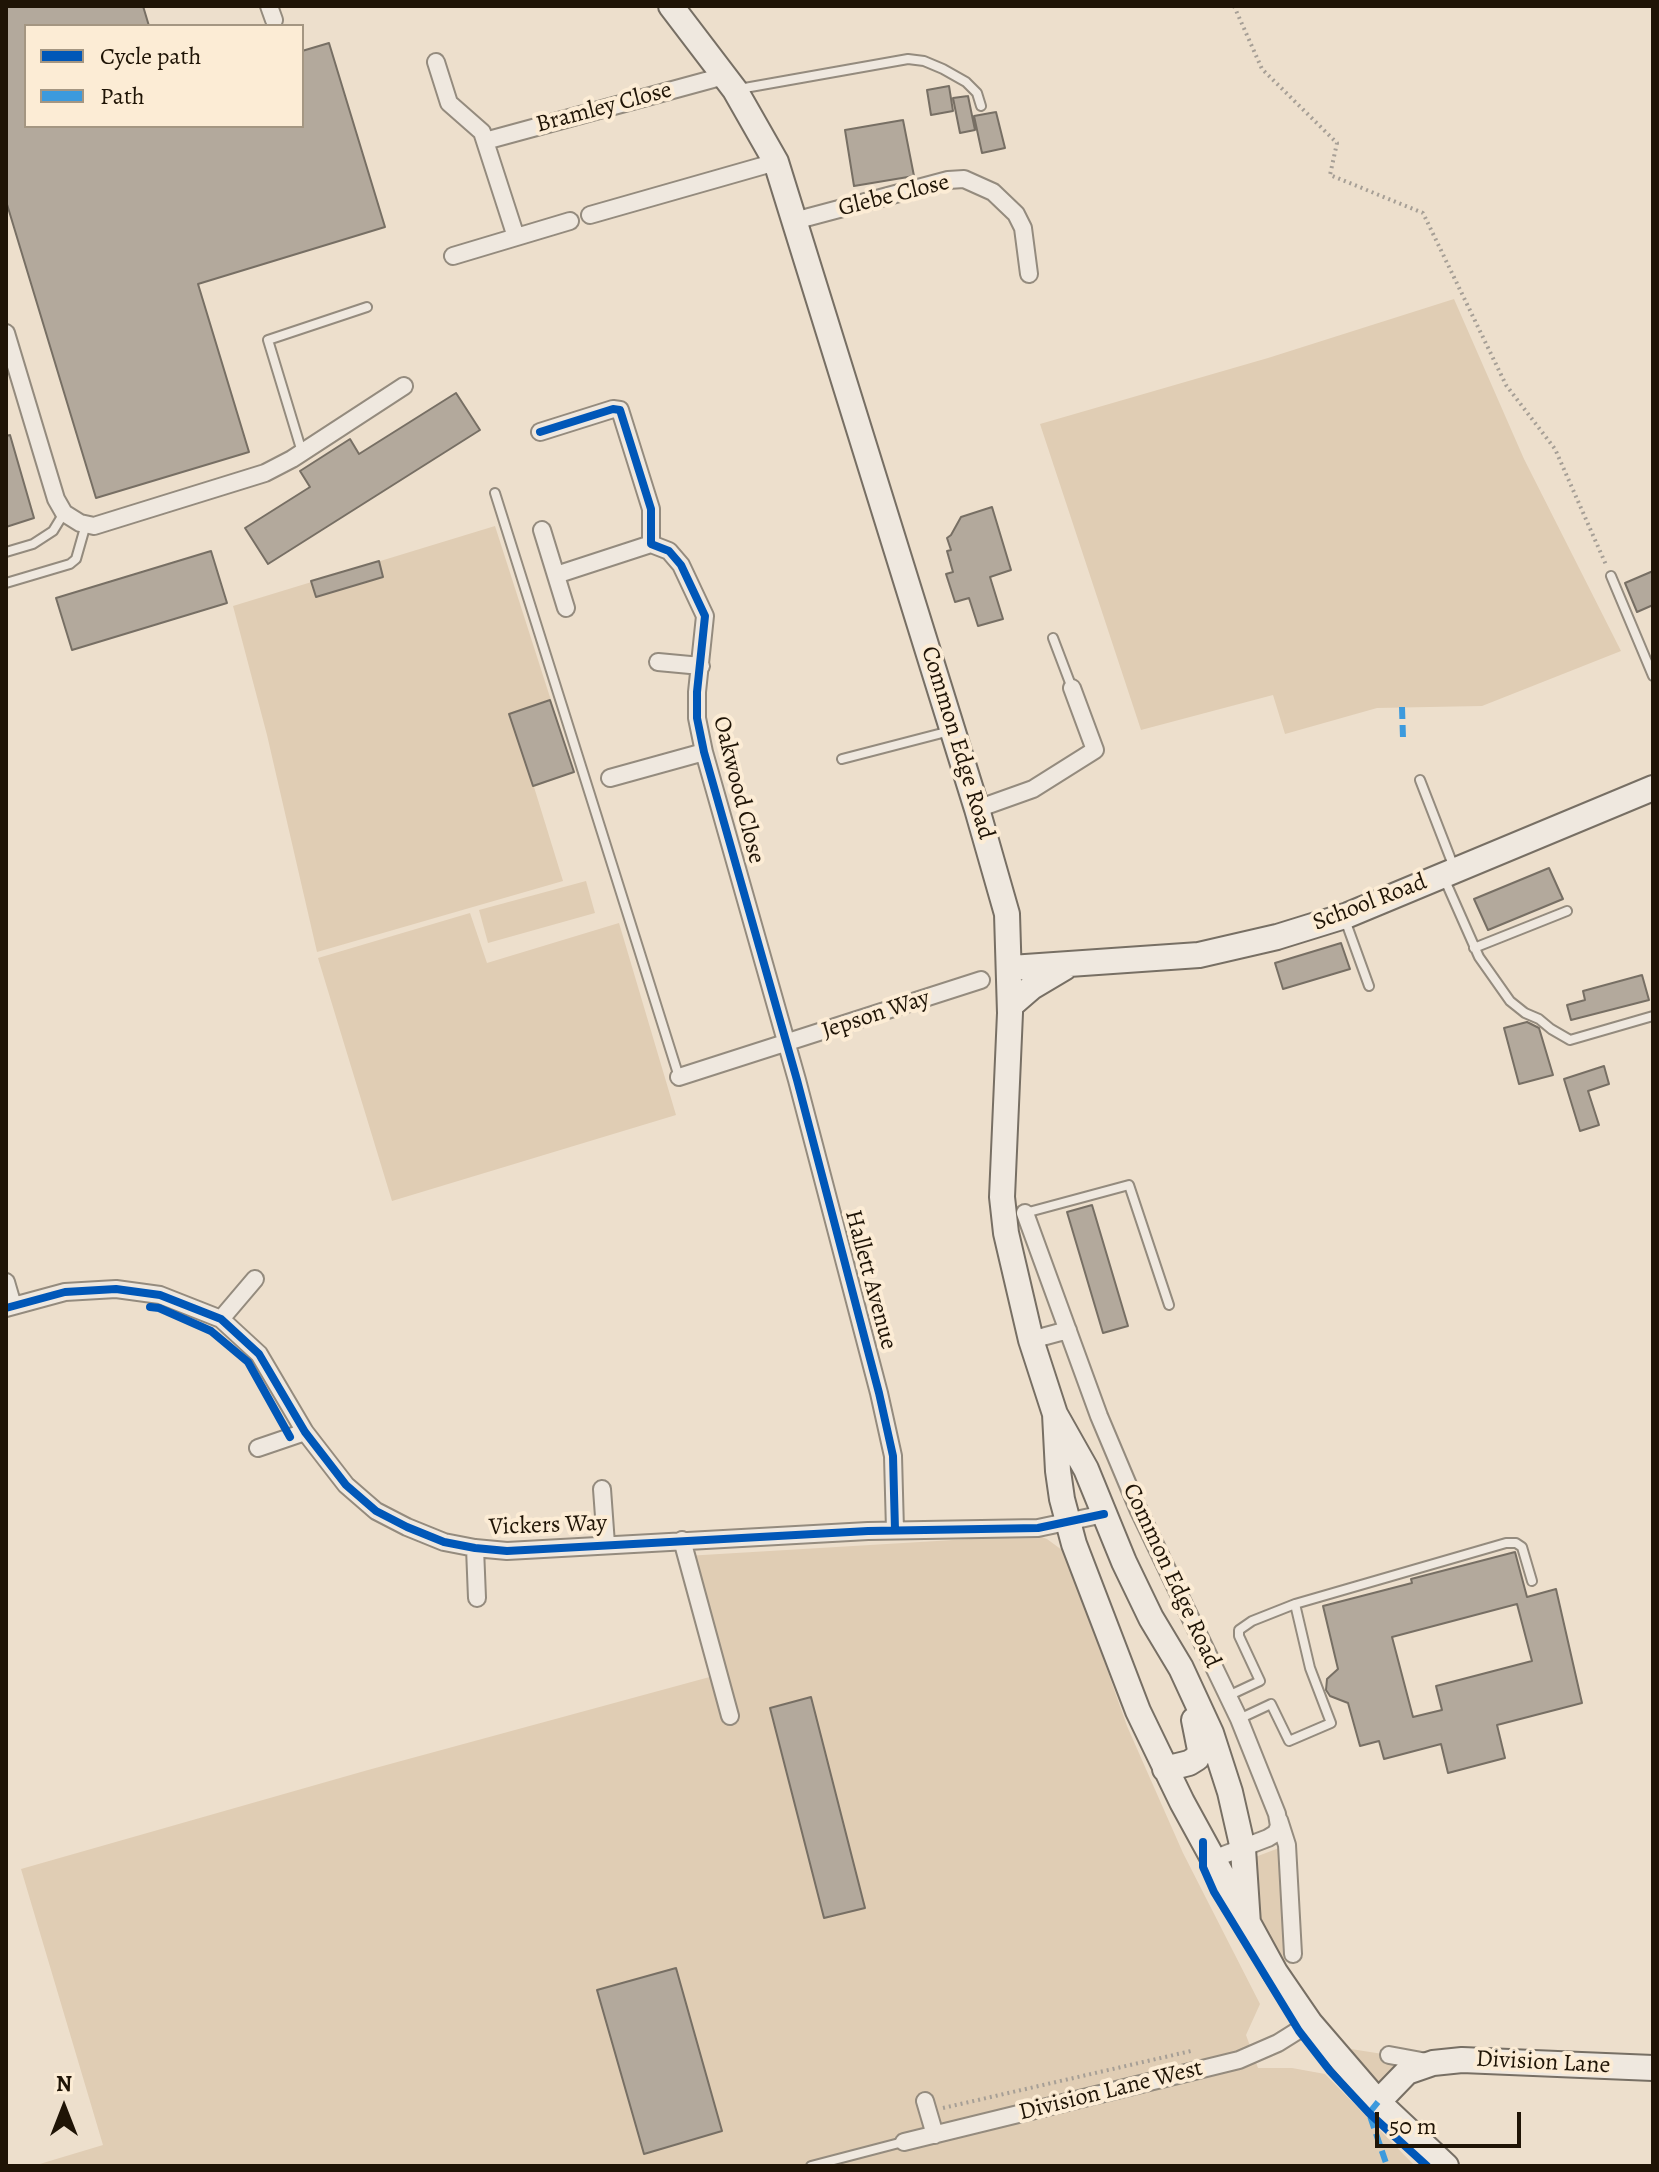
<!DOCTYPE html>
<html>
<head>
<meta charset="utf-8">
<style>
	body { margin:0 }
	#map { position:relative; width:1659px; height:2172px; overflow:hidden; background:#eddfcc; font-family:Alegreya,serif }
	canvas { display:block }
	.frame { position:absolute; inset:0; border:8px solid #1f1406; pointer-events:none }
	.legend { position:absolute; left:24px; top:24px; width:280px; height:104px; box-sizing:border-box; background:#fcecd5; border:2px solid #a49682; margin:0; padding:10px 14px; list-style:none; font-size:24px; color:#1f1406 }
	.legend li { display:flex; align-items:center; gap:16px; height:40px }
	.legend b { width:40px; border:2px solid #a49682 }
	.north { position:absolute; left:24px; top:2068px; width:80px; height:80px; -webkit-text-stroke:6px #fcecd5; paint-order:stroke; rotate:0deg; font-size:22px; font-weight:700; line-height:32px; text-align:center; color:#1f1406 }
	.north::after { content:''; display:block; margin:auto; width:28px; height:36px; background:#1f1406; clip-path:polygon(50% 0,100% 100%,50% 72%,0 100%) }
	.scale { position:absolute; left:1375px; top:2112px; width:146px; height:36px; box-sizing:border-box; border:4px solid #1f1406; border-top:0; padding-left:10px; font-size:24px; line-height:28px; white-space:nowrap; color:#1f1406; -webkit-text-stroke:6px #fcecd5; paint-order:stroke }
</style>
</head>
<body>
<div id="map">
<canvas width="1659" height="2172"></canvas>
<div class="frame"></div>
<ul class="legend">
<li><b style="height:10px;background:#0057b8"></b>Cycle path</li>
<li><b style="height:10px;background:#3c9add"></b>Path</li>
</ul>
<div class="north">N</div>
<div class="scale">50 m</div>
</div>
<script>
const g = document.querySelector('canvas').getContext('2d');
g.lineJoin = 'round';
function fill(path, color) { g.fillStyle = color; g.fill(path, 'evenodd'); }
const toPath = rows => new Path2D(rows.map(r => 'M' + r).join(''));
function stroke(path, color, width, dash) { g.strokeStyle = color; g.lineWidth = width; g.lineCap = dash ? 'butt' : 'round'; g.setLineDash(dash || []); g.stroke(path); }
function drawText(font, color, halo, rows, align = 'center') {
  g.font = font + ' Alegreya,serif'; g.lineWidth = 8; g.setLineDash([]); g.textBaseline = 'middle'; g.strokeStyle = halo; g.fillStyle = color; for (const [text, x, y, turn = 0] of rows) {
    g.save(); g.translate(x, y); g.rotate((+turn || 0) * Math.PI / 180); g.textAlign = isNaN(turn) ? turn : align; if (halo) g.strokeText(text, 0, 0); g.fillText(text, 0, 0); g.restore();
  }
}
fill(toPath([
	[1454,299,1524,459,1621,651,1482,706,1377,708,1285,734,1273,695,1141,730,1040,424,1268,358],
	[495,526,574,772,534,787,563,881,317,952,267,735,233,606],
	[586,881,595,913,488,943,479,910],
	[470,913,487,963,619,923,676,1115,392,1201,318,958],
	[1037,1535,1047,1539,1066,1553,1127,1726,1183,1853,1260,2004,1246,2035,1258,2068,1292,2068,1325,2074,1415,2166,33,2166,103,2145,21,1869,368,1770,717,1675,686,1556],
	[1287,1845,1293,1954,1275,1972,1256,1938,1250,1859],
	[1351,2049,1389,2055,1404,2059,1384,2083,1369,2078]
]), '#e0cdb4');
const building = toPath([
	[6,6,143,6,149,26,26,26,26,126,302,126,302,51,329,43,385,227,198,284,249,452,96,498,6,201,6,6],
	[949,86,953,111,931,115,927,90,949,86],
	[968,96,975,130,960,133,953,98,968,96],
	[996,112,1005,148,982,153,974,116,996,112],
	[903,120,914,176,854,186,845,130,903,120],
	[456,393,480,430,268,564,245,528,310,487,300,471,350,439,359,454,456,393],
	[10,435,34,518,6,527,6,436,10,435],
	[992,507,1011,570,990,577,1003,619,978,626,969,598,955,602,946,574,953,572,947,551,951,550,947,538,951,535,961,517,992,507],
	[211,551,227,603,72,650,56,598,211,551],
	[379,561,383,577,316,597,311,581,379,561],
	[1653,571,1653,605,1637,612,1625,583,1653,571],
	[550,700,574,772,533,786,509,714,550,700],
	[1549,868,1563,899,1488,930,1474,899,1549,868],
	[1341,943,1350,969,1283,989,1275,963,1341,943],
	[1642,975,1649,1000,1571,1020,1567,1005,1585,1000,1583,991,1642,975],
	[1527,1022,1539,1028,1553,1075,1519,1084,1504,1028,1527,1022],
	[1604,1066,1609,1084,1588,1091,1599,1125,1580,1131,1564,1079,1604,1066],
	[1092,1205,1128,1326,1103,1333,1067,1212,1092,1205],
	[1515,1552,1527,1597,1556,1589,1582,1703,1497,1725,1505,1758,1448,1773,1441,1744,1384,1759,1379,1741,1360,1746,1348,1703,1330,1696,1326,1690,1327,1679,1338,1669,1323,1606,1412,1583,1411,1579,1515,1552],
	[1517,1604,1532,1661,1436,1686,1442,1710,1413,1717,1392,1637,1517,1604],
	[811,1697,865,1908,824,1918,770,1708,811,1697],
	[676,1968,722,2131,644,2154,597,1990,676,1968]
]);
fill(building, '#b3a99c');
stroke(building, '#776f64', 2);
const lane = toPath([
	[739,89,908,59,924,61,943,69,966,82,977,93,981,106],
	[302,452,268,340,367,307],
	[495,493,679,1077],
	[6,552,33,544,53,531,64,513],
	[1611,576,1653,676],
	[6,583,70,564,76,559,86,524],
	[1053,638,1072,688],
	[842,759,950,731],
	[1420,780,1455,870],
	[1444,878,1479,957,1510,1001,1525,1013,1539,1019,1551,1029,1570,1040,1653,1016],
	[1344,917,1369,986],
	[1474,948,1567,911],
	[1025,1213,1129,1185,1169,1305],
	[1228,1696,1260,1681,1239,1636,1239,1630,1252,1621,1295,1604,1506,1543,1516,1543,1522,1547,1532,1581],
	[1239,1719,1271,1704,1289,1741,1331,1723,1310,1668,1295,1604],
	[811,2166,903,2142]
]);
const street = toPath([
	[269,6,274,20],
	[436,62,449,103,482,132,516,237],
	[485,141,724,76],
	[590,215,776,162],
	[794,221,948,180,964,179,993,192,1016,214,1023,228,1029,274],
	[453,256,570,221],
	[6,333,56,499,64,513,80,523,94,526,265,473,292,459,404,386],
	[540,432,613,409,620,410,651,509,651,544,669,551,681,565,705,616,697,692,697,718,704,752,797,1080,879,1393,893,1456,895,1530],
	[542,530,566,608],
	[556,575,651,544],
	[658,662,701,666],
	[610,778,704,752],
	[977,809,1033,789,1095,750,1072,688],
	[679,1077,981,980],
	[1025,1213,1099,1416,1139,1511,1239,1719,1277,1814,1279,1826,1276,1833,1268,1838,1213,1859],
	[6,1282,13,1306],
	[6,1308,65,1292,116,1289,160,1295,221,1319,259,1354,305,1432,346,1485,376,1511,407,1527,444,1542,475,1548,507,1551,868,1531,1038,1528,1104,1514],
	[221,1319,255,1279],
	[1031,1340,1068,1330],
	[258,1448,305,1432],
	[602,1489,606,1544],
	[682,1540,730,1716],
	[475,1548,477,1598],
	[1279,1820,1287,1845,1293,1954],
	[1389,2055,1427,2062],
	[925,2101,935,2135],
	[904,2142,1239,2060,1278,2043,1310,2023]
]);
const secondary = toPath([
	[671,6,735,90,776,162,977,809,1007,914,1010,1013,1002,1197,1006,1233,1031,1340,1055,1414,1086,1469,1124,1562,1151,1618,1181,1668,1211,1733,1230,1792,1243,1849,1248,1924],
	[1011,968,1199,955,1277,937,1348,915,1653,788],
	[1010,1006,1032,987,1064,968],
	[1055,1414,1058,1471,1062,1499,1074,1544,1138,1711,1182,1802,1275,1972,1310,2023,1378,2102,1446,2166],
	[1165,1769,1189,1763,1197,1758,1200,1750,1194,1720],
	[1378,2102,1407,2072,1433,2063,1462,2060,1653,2068]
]);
stroke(lane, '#948b7e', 12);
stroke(street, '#948b7e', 20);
stroke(secondary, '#776f64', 28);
stroke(toPath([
	[1234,6,1262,69,1337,143,1330,175,1423,213,1506,385,1555,449,1607,567],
	[943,2108,1191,2051]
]), '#a69f96', 4, [2, 4]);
stroke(lane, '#efe8df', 8);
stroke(street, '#efe8df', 16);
stroke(secondary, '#efe8df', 24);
stroke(toPath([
	[1402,707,1403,738],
	[1378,2102,1369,2113,1387,2166]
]), '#3c9add', 6, [12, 6]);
stroke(toPath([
	[540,432,613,409,620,410,651,509,651,544,669,551,681,565,705,616,697,692,697,718,704,752,797,1080,879,1393,893,1456,895,1530],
	[150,1307,159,1308,211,1331,248,1362,290,1437],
	[6,1308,65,1292,116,1289,160,1295,221,1319,259,1354,305,1432,346,1485,376,1511,407,1527,444,1542,475,1548,507,1551,868,1531,1038,1528,1104,1514],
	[1203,1842,1203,1867,1214,1892,1299,2031,1330,2071,1369,2113,1427,2166]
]), '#0057b8', 8);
drawText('24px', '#1f1406', '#fcecd5', [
	["Bramley Close",604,108,-15],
	["Glebe Close",894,196,-14],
	["Common Edge Road",957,743,73],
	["Oakwood Close",738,790,76],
	["School Road",1370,903,-21],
	["Jepson Way",876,1015,-18],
	["Hallett Avenue",870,1280,75],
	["Vickers Way",548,1526,-2],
	["Common Edge Road",1171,1576,65],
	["Division Lane",1543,2063,3],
	["Division Lane West",1111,2091,-14]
]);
</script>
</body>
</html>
